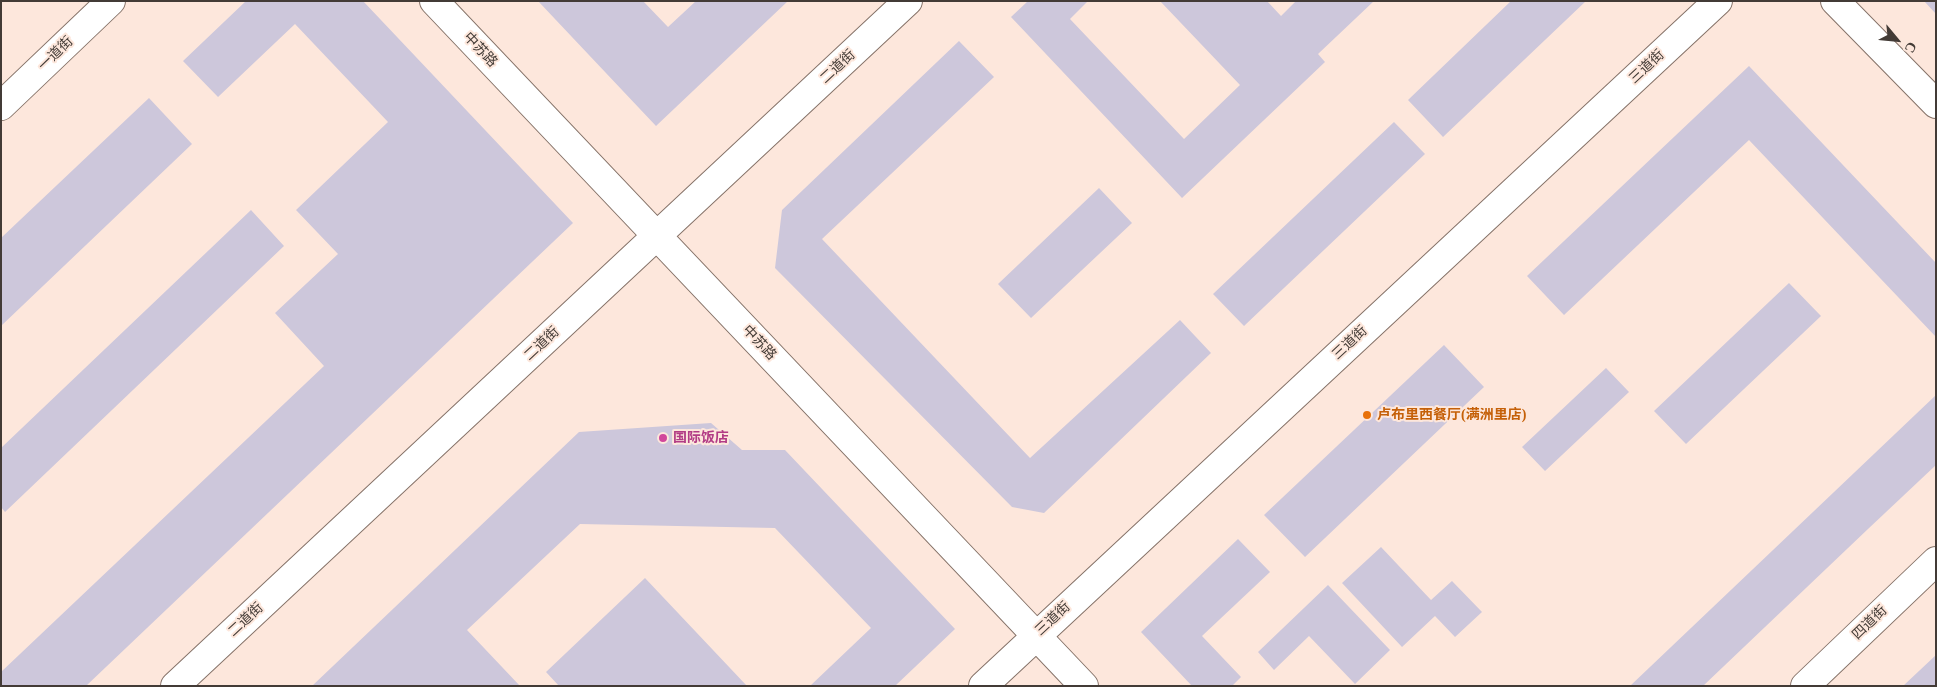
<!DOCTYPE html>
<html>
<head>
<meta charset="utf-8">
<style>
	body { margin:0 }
	#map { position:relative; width:1937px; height:687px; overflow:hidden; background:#fde7dc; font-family:"Times New Roman",serif }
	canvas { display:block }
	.frame { position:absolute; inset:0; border:2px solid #433b36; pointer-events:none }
	.north { position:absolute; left:1872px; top:15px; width:50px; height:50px; -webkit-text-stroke:4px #fde7dc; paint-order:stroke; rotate:118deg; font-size:14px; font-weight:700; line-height:20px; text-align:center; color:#433b36 }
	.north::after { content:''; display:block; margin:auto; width:18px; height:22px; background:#433b36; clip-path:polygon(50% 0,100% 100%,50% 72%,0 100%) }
</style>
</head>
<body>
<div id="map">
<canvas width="1937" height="687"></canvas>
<div class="frame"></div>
<div class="north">С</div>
</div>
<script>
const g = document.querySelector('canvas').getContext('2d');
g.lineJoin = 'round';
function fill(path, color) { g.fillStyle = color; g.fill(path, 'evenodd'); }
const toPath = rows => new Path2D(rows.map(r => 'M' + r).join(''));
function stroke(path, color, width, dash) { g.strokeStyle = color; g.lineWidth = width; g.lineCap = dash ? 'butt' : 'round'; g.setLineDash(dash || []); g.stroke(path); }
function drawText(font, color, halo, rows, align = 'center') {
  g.font = font + ' "Times New Roman","Noto Sans SC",serif'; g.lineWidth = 4; g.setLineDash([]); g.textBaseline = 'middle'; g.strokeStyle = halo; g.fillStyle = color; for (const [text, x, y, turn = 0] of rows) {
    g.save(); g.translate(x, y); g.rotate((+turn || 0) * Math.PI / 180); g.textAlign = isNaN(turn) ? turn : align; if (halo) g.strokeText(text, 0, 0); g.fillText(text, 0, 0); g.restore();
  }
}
fill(toPath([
	[246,1,363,1,573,223,86,686,1,686,1,672,324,366,275,313,338,254,296,210,388,122,295,24,218,97,183,61],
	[538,1,643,1,668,27,696,1,788,1,656,126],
	[1028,1,1088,1,1070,19,1184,139,1240,85,1160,1,1267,1,1281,16,1296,1,1374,1,1318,54,1325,62,1182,198,1011,17],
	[1511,1,1586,1,1443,137,1408,100],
	[1924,1,1936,1,1936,14],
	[959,41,994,77,822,239,1030,458,1180,320,1211,353,1044,513,1012,507,775,268,782,210],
	[1749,66,1936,263,1936,337,1749,140,1564,315,1527,276],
	[149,98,192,144,1,326,1,238],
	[1394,122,1425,154,1244,326,1213,294],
	[1099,188,1132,223,1031,318,998,284],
	[251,210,284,246,5,512,1,507,1,448],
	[1789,283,1821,316,1686,444,1654,411],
	[1444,345,1484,387,1305,557,1264,515],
	[1606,368,1629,392,1545,471,1522,447],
	[1936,395,1936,465,1868,529,1703,686,1630,686],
	[711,423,742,450,785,450,955,629,895,686,810,686,871,628,775,528,580,524,467,630,520,686,312,686,579,432],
	[1238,539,1270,572,1202,636,1241,677,1232,686,1192,686,1141,632],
	[1381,547,1431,600,1452,581,1482,612,1455,637,1435,616,1402,647,1342,583],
	[645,578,747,686,559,686,546,672],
	[1328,585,1390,650,1355,684,1309,636,1274,670,1258,652],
	[1936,655,1936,686,1903,686]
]), '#cdc7db');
const minor = toPath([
	[434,1,1084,686],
	[1835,1,1936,104],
	[1,106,111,1],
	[175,686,908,1],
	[983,686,1718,1],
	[1805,686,1936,561]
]);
stroke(minor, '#857268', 30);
stroke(minor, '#fff', 28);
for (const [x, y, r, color] of [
	[1367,415,5,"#e8710a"],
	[663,438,5,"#d1479c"]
]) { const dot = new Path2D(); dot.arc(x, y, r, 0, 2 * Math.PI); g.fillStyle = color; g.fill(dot); stroke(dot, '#fde7dc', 2); }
drawText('14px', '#433b36', '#fde7dc', [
	["中苏路",480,50,47],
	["一道街",56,54,-44],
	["二道街",838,67,-43],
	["三道街",1647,67,-43],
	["中苏路",759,343,47],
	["三道街",1350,343,-43],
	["二道街",542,344,-43],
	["三道街",1053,619,-43],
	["二道街",246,620,-43],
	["四道街",1870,623,-44]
]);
drawText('bold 14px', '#c56008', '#fde7dc', [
	["卢布里西餐厅(满洲里店)",1377,415]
], 'left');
drawText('bold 14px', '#b23c85', '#fde7dc', [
	["国际饭店",673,438]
], 'left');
</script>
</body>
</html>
